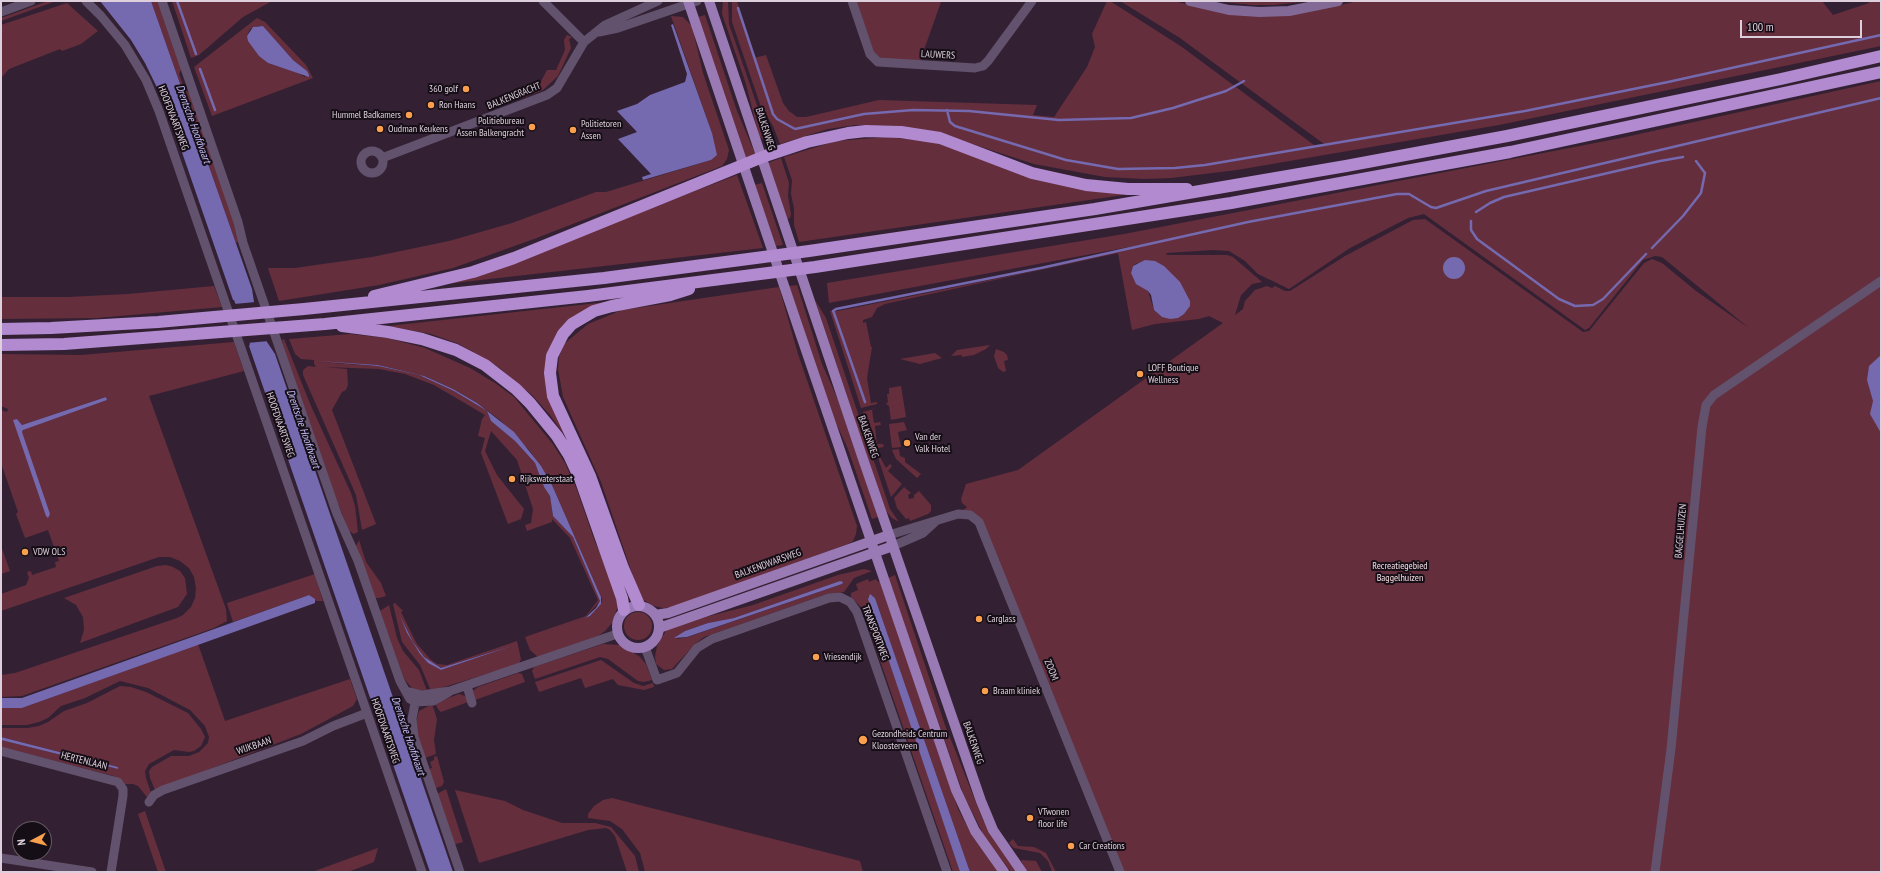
<!DOCTYPE html>
<html>
<head>
<meta charset="utf-8">
<style>
	body { margin:0 }
	#map { position:relative; width:1882px; height:873px; overflow:hidden; background:#332133; font-family:"PT Sans Narrow",sans-serif }
	canvas { display:block }
	.frame { position:absolute; inset:0; border:2px solid #ddd0dc; pointer-events:none }
	.north { position:absolute; left:12px; top:821px; width:40px; height:40px; box-sizing:border-box; background:#160e16; border:1px solid #665c65; border-radius:50%; rotate:263deg; font-size:11px; font-weight:700; line-height:16px; text-align:center; color:#ddd0dc }
	.north::after { content:''; display:block; margin:auto; width:14px; height:18px; background:#fa9f4e; clip-path:polygon(50% 0,100% 100%,50% 72%,0 100%) }
	.scale { position:absolute; left:1740px; top:20px; width:122px; height:18px; box-sizing:border-box; border:2px solid #ddd0dc; border-top:0; padding-left:5px; font-size:12px; line-height:14px; white-space:nowrap; color:#ddd0dc; -webkit-text-stroke:3px #160e16; paint-order:stroke }
</style>
</head>
<body>
<div id="map">
<canvas width="1882" height="873"></canvas>
<div class="frame"></div>
<div class="north">N</div>
<div class="scale">100 m</div>
</div>
<script>
const g = document.querySelector('canvas').getContext('2d');
g.lineJoin = 'round';
function fill(path, color) { g.fillStyle = color; g.fill(path, 'evenodd'); }
const toPath = rows => new Path2D(rows.map(r => 'M' + r).join(''));
function stroke(path, color, width, dash) { g.strokeStyle = color; g.lineWidth = width; g.lineCap = dash ? 'butt' : 'round'; g.setLineDash(dash || []); g.stroke(path); }
function drawText(font, color, halo, rows, align = 'center') {
  g.font = font + ' "PT Sans Narrow",sans-serif'; g.lineWidth = 4; g.setLineDash([]); g.textBaseline = 'middle'; g.strokeStyle = halo; g.fillStyle = color; for (const [text, x, y, turn = 0] of rows) {
    g.save(); g.translate(x, y); g.rotate((+turn || 0) * Math.PI / 180); g.textAlign = isNaN(turn) ? turn : align; if (halo) g.strokeText(text, 0, 0); g.fillText(text, 0, 0); g.restore();
  }
}
fill(toPath([
	[48,1,56,1,1,21,1,18],
	[151,1,159,1,182,68,179,74,184,88,192,96,239,235,239,241,236,243],
	[172,1,272,1,243,17,199,55,191,58],
	[723,1,728,1,729,24,759,111,770,128,776,144,767,143,759,136,746,84,722,14],
	[732,1,737,1,754,58,766,55,783,103,789,111,797,117,806,117,879,100,1037,105,1033,115,1054,117,1087,67,1095,47,1092,34,1107,1,1110,1,1182,47,1314,145,1324,144,1180,38,1120,1,1173,1,1225,13,1331,7,1358,1,1822,1,1833,15,1869,3,1869,1,1881,1,1881,46,1499,125,1237,170,1171,178,1145,179,1105,177,1034,164,932,131,897,126,855,125,828,129,780,144,773,126,761,107,732,22],
	[856,1,941,2,920,61,882,59,875,55],
	[1215,1,1310,1,1274,5,1252,5],
	[67,3,98,31,81,44,62,51,60,49,9,69,1,78,1,25],
	[705,15,737,111,756,156,746,159,698,17],
	[671,16,683,17,692,26,703,73,729,150,727,159,722,166,534,239,453,268,379,285,279,301,268,268,295,268,372,257,449,241,512,223,596,192,606,192,711,160,712,133],
	[257,18,265,22,306,65,313,78,212,116,194,67],
	[257,26,263,26,293,60,307,71,305,77,296,72,268,63,247,36,250,29],
	[567,35,572,37,569,39,571,48,558,76,543,90,523,98,525,95,537,89,547,70,556,70,565,50,564,40],
	[1881,81,1881,872,1120,872,979,522,958,514,967,507,962,503,961,499,966,484,1018,470,1223,323,1209,316,1199,319,1155,324,1132,330,1118,253,885,304,877,308,872,317,863,320,863,323,866,322,871,347,872,347,867,378,871,403,877,402,877,404,861,408,830,311,838,311,1039,270,1145,244,829,303,827,283,1124,234,1259,208,1621,138],
	[1424,214,1585,330,1589,328,1643,260,1655,256,1662,257,1749,328,1696,291,1662,263,1652,259,1644,263,1589,331,1583,332,1425,219,1413,220,1345,256,1290,291,1285,291,1275,286,1272,288,1267,286,1255,290,1245,301,1243,309,1235,315,1241,295,1252,284,1262,282,1233,257,1227,255,1167,255,1166,253,1213,250,1229,251,1245,261,1258,274,1289,289,1350,248,1408,218],
	[1137,263,1162,317,1154,310,1148,291,1131,273,1133,266],
	[887,137,929,141,972,154,1144,192,799,242,794,225,794,208,791,194,792,180,784,157,836,141],
	[781,158,789,183,788,196,791,214,790,218,787,219,768,163],
	[737,175,763,248,428,286,522,257],
	[762,183,783,245,776,246,754,185],
	[797,285,822,364,838,400,878,517,872,519,848,449,829,408,789,286],
	[214,286,222,307,97,318,1,319,1,297,68,297,128,294],
	[779,287,798,354,857,526,856,534,853,541,848,544,674,607,663,608,654,606,642,599,636,585,601,482,563,397,558,369,559,357,564,344,588,324,622,310],
	[815,300,826,318,890,509,899,522,892,518,885,510],
	[607,302,575,319,548,361,570,443,550,415,532,395,497,366,459,344,431,334,388,326],
	[350,334,387,338,425,348,470,368,495,383,514,397,552,443,565,463,577,490,595,542,610,573,618,606,612,623,605,631,598,636,538,657,530,650,525,637,586,616,598,600,570,538,552,519,552,522,527,531,525,525,531,523,533,509,517,460,491,431,485,451,497,475,524,509,521,519,508,524,481,453,485,438,478,436,482,419,485,415,434,385,405,374,379,369,324,367,347,369,348,385,346,390,342,392,332,410,376,524,362,530,356,495,303,375,303,370,308,366,316,367,314,364,314,360,301,359,295,354,289,339],
	[317,362,378,365,424,376,453,389,477,403,500,420,530,451,552,485,602,599,601,604,590,616,530,638,585,618,600,601,573,537,553,516,550,496,544,487,535,463,515,441,491,421,487,411,454,391,419,375,378,366],
	[284,339,311,406,351,493,355,506,358,532,354,534,349,531,335,496,283,345,282,340],
	[234,342,244,371,149,396,226,609,227,621,214,628,36,691,22,696,1,697,1,675,15,673,177,618,183,615,191,607,195,598,196,588,194,577,189,568,180,561,170,557,159,557,1,611,1,594,26,585,29,578,27,572,31,571,32,575,56,567,55,562,59,561,48,530,25,538,16,514,18,512,1,463,1,410,7,412,8,409,1,406,1,354,81,355],
	[106,397,107,400,24,429,22,432,17,419,22,425],
	[990,345,986,349,974,355,962,357,962,355,951,356,957,350],
	[996,349,1004,352,1007,355,1008,360,1004,361,1006,371,1003,372,998,368,994,356],
	[935,353,942,358,920,364,900,359],
	[901,386,906,417,891,420,889,406,886,404,888,402,887,394,889,394,889,388],
	[878,408,872,410,874,423,880,422,881,425,875,426,877,444,883,444,884,447,878,448,880,457,886,468,890,464,892,466,888,471,902,484,891,497,863,412],
	[904,422,907,430,898,432,901,447,892,448,889,424],
	[899,449,900,456,905,458,905,462,921,474,917,478,896,459,892,450],
	[904,487,911,493,908,495,909,499,914,498,914,495,919,491,931,505,931,511,928,514,910,521,909,518,906,519,897,508,894,498],
	[359,540,366,562,381,583,386,596,379,598,375,598,356,546],
	[1,546,10,571,1,574],
	[166,565,173,567,180,571,185,578,187,594,178,607,80,643,84,630,83,617,76,605,64,598,157,566],
	[864,569,872,571,854,578,844,592,827,594,704,637,695,644,672,669,664,670,656,664,655,657,657,646,667,629,678,624,753,605,838,575],
	[840,581,842,584,688,637,676,639,685,631,708,623,734,618],
	[315,574,323,601,316,601,309,595,233,622,227,603],
	[895,575,945,725,983,820,1016,872,1011,872,984,836,963,793,888,578],
	[868,579,869,582,876,579,878,582,880,581,958,809,973,837,999,872,970,872,875,598,873,596,868,597,960,872,953,872,862,608,851,597,851,593,858,590,856,584],
	[395,603,403,611,401,612,417,644,430,659,437,664,447,665,517,641,521,659,519,664,431,691,420,665,402,642,393,604],
	[400,616,413,642,424,657,441,668,513,645,441,670,428,663,420,654,407,633],
	[389,605,397,638,403,651,419,670,427,691,413,689,404,679,380,611],
	'624 626a14 14 0 1 1 28 0a14 14 0 1 1-28 0Z',
	[198,644,225,721,350,679,357,699,353,706,301,734,155,790,150,778,149,771,152,767,171,756,189,756,199,752,208,743,209,737,205,726,190,710,148,688,120,681,85,698,61,706,48,718,39,722,27,725,1,725,1,708,22,708],
	[603,644,619,645,639,656,646,664,652,680,644,682,638,681,608,659,600,657,535,679,532,671,534,667],
	[601,660,634,683,643,686,653,683,654,687,644,690,618,685,613,679,585,688,581,678,539,692,535,682],
	[518,673,522,674,525,682,475,700,473,691,478,687],
	[120,686,131,687,146,692,188,713,201,729,205,737,201,746,194,751,189,752,174,750,149,764,145,771,146,778,151,793,147,797,138,786,133,784,125,784,114,776,1,747,1,740,118,769,118,767,1,737,1,728,27,728,39,726,48,722,64,711,87,703],
	[459,694,465,696,468,702,441,712,438,709,435,703],
	[432,704,437,719,434,740,436,754,425,758,415,726,419,711],
	[437,756,444,782,442,786,436,788,429,769,432,768,430,762,434,760,434,757],
	[446,789,463,842,456,844,455,844,437,794],
	[455,790,505,801,523,810,562,823,595,823,611,827,635,856,639,872,627,872,615,836,610,830,606,828,588,830,479,863],
	[612,798,860,861,863,872,645,872,640,853,622,829,610,821,588,818,588,814,594,806,603,800],
	[145,811,166,872,158,872,138,814],
	[1013,839,1018,846,1034,847,1046,853,1056,872,1052,872,1048,861,1040,853,1014,848,1009,843],
	[378,848,374,862,348,872,312,872],
	[1021,860,1036,861,1042,872,1026,872]
]), '#652e3d');
fill(toPath([
	[100,1,151,1,252,289,254,302,267,342,275,354,453,872,430,872,249,346,250,344,234,300,233,300,166,106,145,63,131,40],
	[673,24,712,133,717,155,711,160,643,180,642,177,651,174,618,139,637,132,617,111,637,104,650,95,685,82,687,74,671,25],
	[263,26,293,60,307,71,309,75,309,77,268,63,259,56,248,41,247,36,253,27],
	'1443 268a11 11 0 1 1 22 0a11 11 0 1 1-22 0Z',
	[1145,260,1155,261,1164,266,1180,282,1190,301,1190,306,1184,314,1178,318,1170,319,1162,317,1154,310,1151,295,1148,291,1136,284,1131,273,1133,266],
	[1881,355,1881,433,1870,414,1873,401,1867,380,1869,366],
	[317,361,378,365,424,376,453,389,477,403,514,432,541,466,552,485,601,597,601,604,590,616,530,639,585,618,596,608,600,601,573,537,553,516,550,496,544,487,535,463,515,441,491,421,487,411,454,391,419,375,378,366],
	[106,397,107,400,23,430,22,432,50,514,48,518,46,516,13,420,17,419,22,425],
	[840,581,843,582,842,584,687,637,674,638,685,631,708,623,734,618],
	[870,594,875,598,970,872,960,872,868,599],
	[309,595,315,599,315,603,22,708,1,708,1,698,22,698],
	[400,616,413,642,424,657,441,668,514,645,441,670,428,663,420,654,407,633],
	[1,737,118,767,118,769,1,740]
]), '#7569af');
fill(toPath([
	[256,302,269,341,247,343,234,304]
]), '#332133');
stroke(toPath([
	[177,1,196,54],
	[738,8,773,114,777,119,795,129,864,114,913,110,969,111,1059,120,1131,118,1173,108,1226,91,1244,81],
	[200,69,215,110],
	[947,110,950,122,955,126,1066,160,1118,169,1175,168,1205,165,1525,111,1668,82,1881,35],
	[1476,212,1490,203,1504,197,1660,161,1683,157],
	[1471,221,1471,230,1477,239,1559,299,1575,306,1593,305,1603,299,1646,254],
	[1652,248,1683,216,1701,193,1705,173,1696,161],
	[865,402,834,313,833,311,836,309,1041,268,1248,222,1397,194,1409,194,1431,207,1436,208,1486,191,1881,98]
]), '#7569af', 2.5);
stroke(toPath([
	[86,1,101,16,125,45,146,80,159,111,422,872],
	[162,1,238,222,243,243,337,514,358,561,400,681,410,699,415,702],
	[543,1,584,42],
	[852,1,870,54,878,62,975,68,983,66,988,61,1032,1],
	[1,12,31,1],
	[599,32,618,28,697,1],
	'361 162a11 11 0 1 1 22 0a11 11 0 1 1-22 0Z',
	[382,158,547,95,557,88,584,42,605,25,658,1],
	[889,535,958,514,970,515,979,522,1120,872],
	[893,546,923,533,935,522],
	[645,647,657,680,677,673,697,648,712,639,829,598,840,597,850,602,857,612,947,872],
	[467,686,472,703],
	[406,691,422,695,450,691,617,634],
	[416,698,412,719,414,737,460,872],
	[415,702,433,701,449,692],
	[1,751,118,782,123,789,123,796,111,872],
	[149,802,154,795,163,790,303,741,333,726,367,713],
	[1,858,92,872],
	[1655,872,1671,749,1702,427,1706,405,1714,395,1881,281]
]), '#62526e', 9);
stroke(toPath([
	[1190,1,1229,10,1260,12,1289,11,1338,1]
]), '#826996', 10);
stroke(toPath([
	[688,1,797,324,956,790,975,831,1004,872],
	[709,1,862,456,981,801,993,830,1022,872],
	'617 627a21 21 0 1 1 42 0a21 21 0 1 1-42 0Z',
	[655,615,668,613,889,535],
	[659,628,893,546]
]), '#9a7ab4', 10);
stroke(toPath([
	[374,296,473,272,514,258,765,156,807,142,848,133,866,131,901,132,940,138,1032,173,1086,185,1128,189,1187,189],
	[342,326,388,332,422,339,456,350,485,365,516,389,530,403,557,436,569,455,581,481,622,598,624,610],
	[1,329,51,328,158,322,304,309,604,278,809,251,1095,209,1346,166,1507,136,1781,79,1881,56],
	[1,345,64,344,325,324,588,296,815,267,1231,203,1510,152,1881,72],
	[639,605,623,568,590,476,553,396,550,373,552,356,563,334,572,324,594,311,612,306,670,295,689,289]
]), '#b18acf', 12);
for (const [x, y, r, color] of [
	[466,89,4,"#fa9f4e"],
	[431,105,4,"#fa9f4e"],
	[409,115,4,"#fa9f4e"],
	[532,127,4,"#fa9f4e"],
	[380,129,4,"#fa9f4e"],
	[573,130,4,"#fa9f4e"],
	[1140,374,4,"#fa9f4e"],
	[907,443,4,"#fa9f4e"],
	[512,479,4,"#fa9f4e"],
	[25,552,4,"#fa9f4e"],
	[979,619,4,"#fa9f4e"],
	[816,657,4,"#fa9f4e"],
	[985,691,4,"#fa9f4e"],
	[863,740,5,"#fa9f4e"],
	[1030,818,4,"#fa9f4e"],
	[1071,846,4,"#fa9f4e"]
]) { const dot = new Path2D(); dot.arc(x, y, r, 0, 2 * Math.PI); g.fillStyle = color; g.fill(dot); stroke(dot, '#160e16', 1.5); }
drawText('10px', '#ddd0dc', '#160e16', [
	["LAUWERS",938,55,3],
	["BALKENGRACHT",514,96,-22],
	["HOOFDVAARTSWEG",173,118,69],
	["BALKENWEG",765,129,72],
	["HOOFDVAARTSWEG",280,425,71],
	["BALKENWEG",868,437,71],
	["BAGGELHUIZEN",1681,531,-85],
	["BALKENDWARSWEG",768,564,-20],
	["TRANSPORTWEG",875,633,69],
	["ZOOM",1051,670,68],
	["HOOFDVAARTSWEG",385,731,71],
	["BALKENWEG",973,743,71],
	["WIJKBAAN",254,746,-19],
	["HERTENLAAN",84,761,14]
]);
drawText('10px', '#ddd0dc', '#160e16', [
	["360 golf",458,89,"right"],
	["Ron Haans",439,105],
	["Hummel Badkamers",401,115,"right"],
	["Politiebureau",524,121,"right"],
	["Assen Balkengracht",524,133,"right"],
	["Politietoren",581,124],
	["Assen",581,136],
	["Oudman Keukens",388,129],
	["LOFF Boutique",1148,368],
	["Wellness",1148,380],
	["Van der",915,437],
	["Valk Hotel",915,449],
	["Rijkswaterstaat",520,479],
	["VDW OLS",33,552],
	["Carglass",987,619],
	["Vriesendijk",824,657],
	["Braam kliniek",993,691],
	["Gezondheids Centrum",872,734],
	["Kloosterveen",872,746],
	["VTwonen",1038,812],
	["floor life",1038,824],
	["Car Creations",1079,846]
], 'left');
drawText('10px', '#f2dadf', '#160e16', [
	["Recreatiegebied",1400,566],
	["Baggelhuizen",1400,578]
]);
drawText('italic 11px', '#c3bbf6', '#160e16', [
	["Drentsche Hoofdvaart",193,124,70],
	["Drentsche Hoofdvaart",303,429,71],
	["Drentsche Hoofdvaart",408,736,71]
]);
</script>
</body>
</html>
